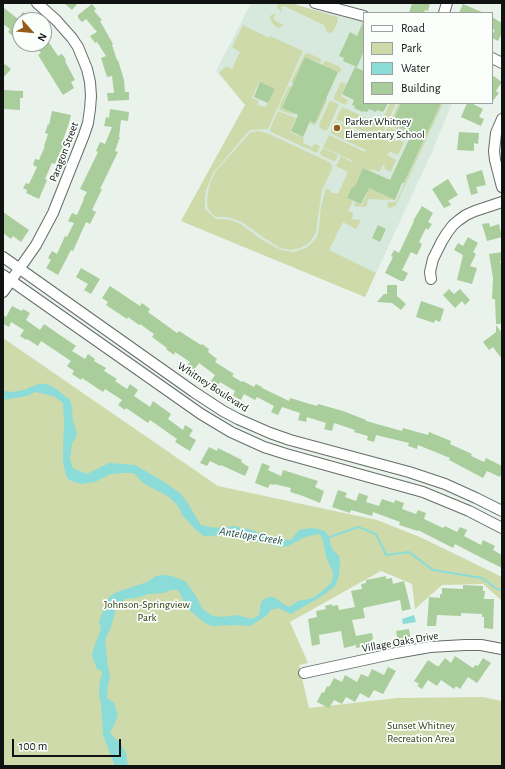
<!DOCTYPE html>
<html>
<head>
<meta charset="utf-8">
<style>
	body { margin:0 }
	#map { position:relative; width:505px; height:769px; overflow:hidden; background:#e9f3ec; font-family:"Alegreya Sans",sans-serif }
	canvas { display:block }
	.frame { position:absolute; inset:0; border:4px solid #101311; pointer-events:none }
	.legend { position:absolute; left:363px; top:12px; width:130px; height:92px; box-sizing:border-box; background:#fafffc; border:1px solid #9ca19e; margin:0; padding:5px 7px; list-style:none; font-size:12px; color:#101311 }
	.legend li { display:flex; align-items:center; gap:8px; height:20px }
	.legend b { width:20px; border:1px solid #9ca19e }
	.north { position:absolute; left:12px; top:12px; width:40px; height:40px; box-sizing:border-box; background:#fafffc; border:1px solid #9ca19e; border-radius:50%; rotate:117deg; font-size:11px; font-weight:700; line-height:16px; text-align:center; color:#101311 }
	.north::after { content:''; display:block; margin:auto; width:14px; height:18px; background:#955b19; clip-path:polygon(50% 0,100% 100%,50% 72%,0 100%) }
	.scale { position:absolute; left:12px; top:739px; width:109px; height:18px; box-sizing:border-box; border:2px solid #101311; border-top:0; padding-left:5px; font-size:12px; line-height:14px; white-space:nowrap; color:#101311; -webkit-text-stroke:3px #fafffc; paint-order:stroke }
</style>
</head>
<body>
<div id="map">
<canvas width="505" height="769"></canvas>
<div class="frame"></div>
<ul class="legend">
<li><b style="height:5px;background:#fff"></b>Road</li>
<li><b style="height:11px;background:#cedaaa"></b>Park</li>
<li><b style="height:11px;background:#8bdcd8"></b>Water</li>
<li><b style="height:11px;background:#a9cd9b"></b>Building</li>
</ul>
<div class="north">N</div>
<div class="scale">100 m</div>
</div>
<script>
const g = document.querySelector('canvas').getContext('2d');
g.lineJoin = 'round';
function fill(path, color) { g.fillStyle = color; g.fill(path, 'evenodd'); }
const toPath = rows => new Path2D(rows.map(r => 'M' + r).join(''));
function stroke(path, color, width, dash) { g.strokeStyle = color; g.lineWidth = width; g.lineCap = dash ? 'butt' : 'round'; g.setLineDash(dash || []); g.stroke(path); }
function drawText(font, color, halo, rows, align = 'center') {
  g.font = font + ' "Alegreya Sans",sans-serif'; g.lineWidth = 3.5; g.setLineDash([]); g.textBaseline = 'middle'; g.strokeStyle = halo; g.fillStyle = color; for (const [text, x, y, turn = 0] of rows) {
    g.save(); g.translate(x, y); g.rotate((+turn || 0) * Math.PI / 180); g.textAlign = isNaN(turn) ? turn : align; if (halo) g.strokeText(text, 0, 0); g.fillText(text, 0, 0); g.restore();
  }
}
fill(toPath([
	[251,3,292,3,295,5,364,22,364,103,452,103,432,152,365,297,181,221,245,105,216,71]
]), '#d7e8dc');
fill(toPath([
	[279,3,291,3,337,17,338,21,333,31,330,33,327,32,324,25,284,6,281,7,282,11,280,11,277,7],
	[272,14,276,15,273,18,274,20,284,25,278,28,275,26,271,21,270,17],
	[243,25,269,38,270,36,303,51,268,129,251,130,247,133,213,173,206,190,205,197,205,208,209,213,215,218,218,219,231,220,239,223,262,240,281,250,293,252,300,250,306,248,311,244,317,237,319,228,321,207,326,188,330,190,330,192,334,194,335,193,338,194,348,172,336,166,341,156,352,162,353,161,323,147,329,135,365,152,366,150,330,133,335,121,371,137,372,136,336,119,342,107,378,123,386,126,381,138,382,139,388,126,399,132,394,142,399,140,404,143,398,155,391,152,390,151,387,156,389,156,396,160,391,171,390,172,385,169,384,164,385,162,379,172,373,169,372,171,363,168,356,182,395,200,368,199,367,205,365,207,354,206,355,202,362,205,367,194,352,187,347,198,353,201,348,211,353,213,352,219,361,220,356,229,343,222,346,216,329,250,376,273,365,297,181,221,245,105,219,73,226,66,232,69,240,52,232,47],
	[259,82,275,89,266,107,257,105,259,101,252,98],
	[308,53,321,59,321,62,320,63,305,57,295,80,294,83,291,82,304,55],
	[326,61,340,67,341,70,340,73,322,65,324,62],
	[341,82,346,84,341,95,342,96,342,97,348,100,346,105,333,99],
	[289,86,291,87,282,108,293,113,293,115,280,110,279,107],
	[323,97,327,98,327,101,316,124,314,125,307,122,307,121,311,122,312,122],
	[331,101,339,104,328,129,325,131,319,127,320,126,319,125,329,102],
	[390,103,396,103,388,121,385,122,384,121,383,118],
	[399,103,401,103,392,124,404,130,403,132,389,125],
	[441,103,443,103,396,205,391,208,387,207,388,202,396,202],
	[278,111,296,118,290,132,304,138,303,139,304,140,303,143,312,147,315,144,320,146,317,153,271,132,270,129],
	[259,131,269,134,329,162,332,165,332,169,322,190,319,210,316,232,314,236,309,243,300,248,291,250,280,248,266,239,242,222,228,217,217,217,213,215,208,208,207,204,208,192,211,181,216,171,247,136,251,132],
	[323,148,338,155,336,160,334,161,322,156,320,153],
	[3,338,218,486,377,520,420,537,502,577,502,601,483,584,442,585,415,609,412,584,381,571,290,622,308,663,299,665,309,708,397,698,483,697,502,701,502,766,3,766]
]), '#cedaaa');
fill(toPath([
	[38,384,47,384,55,388,70,400,72,407,73,421,75,426,77,435,72,444,70,459,73,468,87,474,109,463,135,465,161,480,180,493,187,502,201,525,210,527,221,528,234,526,248,529,278,539,291,540,299,530,312,528,318,529,325,531,328,535,332,549,339,556,340,563,339,576,335,586,324,595,291,614,278,608,274,609,271,610,266,616,250,626,238,625,212,626,205,623,189,610,184,602,178,590,171,590,164,593,149,594,136,598,125,599,116,608,111,627,105,640,108,667,110,676,108,686,107,698,114,703,118,715,114,725,110,733,119,742,126,752,128,766,115,766,110,754,103,735,101,704,99,696,100,680,102,676,102,674,101,671,97,669,92,656,93,650,101,629,99,621,109,597,117,592,147,582,156,576,164,575,172,576,185,581,196,596,202,608,208,613,213,616,223,617,236,615,252,619,259,615,261,602,266,598,271,597,276,598,282,603,289,607,298,601,313,598,327,587,332,581,333,572,326,557,323,541,321,536,318,534,305,537,288,546,281,547,255,541,235,535,204,536,197,531,182,515,178,506,169,497,143,483,134,473,123,473,111,474,95,482,81,484,69,480,66,476,63,462,63,450,64,423,63,403,55,397,45,394,35,392,27,396,3,400,3,391,13,392,24,390],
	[414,615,416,622,403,624,402,619]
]), '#8bdcd8');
stroke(toPath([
	[327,538,358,527,376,534,386,555,409,552,433,570,482,578,497,589,502,590]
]), '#8bdcd8', 2);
fill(toPath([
	[64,3,78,3,72,10],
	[412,3,430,3,428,11,425,10,424,13,409,13],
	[92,4,96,9,94,11,102,20,100,21,113,44,112,45,117,60,118,60,124,80,125,92,129,92,129,100,108,101,107,93,114,93,112,76,107,77,101,58,106,56,97,42,95,43,90,36,97,32,86,19,82,22,78,18,78,15],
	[463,4,484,13,459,13],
	[3,7,18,19,23,12,33,20,20,20,20,31,15,38,8,32,10,29,3,24],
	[492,17,502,23,502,33,498,41,492,38,492,35,495,30,492,29],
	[363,22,364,22,364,51,357,67,343,61,344,58,339,56,350,32,357,36],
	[44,28,52,37,48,41,58,56,62,54,66,60,65,61,75,80,71,82,74,88,63,95,38,55,41,53,33,44,44,44],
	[305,57,338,72,315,123,310,121,303,137,291,131,298,115,282,108],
	[5,64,11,69,3,78,3,67],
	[355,67,364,71,364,103,388,103,383,112,377,110,376,112,369,109,367,112,364,111,363,112,354,108,355,106,352,105,354,100,342,94],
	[492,75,502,82,496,91,499,93,492,102],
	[260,82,275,89,268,103,254,97],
	[3,90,23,91,23,98,20,98,20,110,3,109],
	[401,103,441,103,404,183,402,183,395,200,369,188,361,204,347,198,352,187,354,188,363,168,390,180,412,133,392,124],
	[467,103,471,103,483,109,479,117,484,119,481,126,461,117],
	[110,109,129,112,128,121,121,120,119,137,120,137,115,151,118,152,100,189,102,189,92,210,96,212,90,224,86,222,73,251,71,250,58,275,46,268,51,260,48,258,52,251,57,254,65,236,67,237,74,223,68,221,72,213,77,215,84,199,83,199,87,192,80,189,98,152,96,151,100,142,105,144,112,127,104,126,106,117,109,118],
	[52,111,71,115,69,123,62,143,65,144,62,152,60,152,55,164,52,163,45,179,47,180,39,199,26,193,27,190,23,188,26,183,29,184,37,167,33,165,35,159,39,160,45,146,44,146,48,134,45,133,48,124,49,125],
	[459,132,479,133,478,144,474,143,474,151,457,150],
	[482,170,486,185,476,187,478,193,471,195,466,175],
	[448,179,458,195,448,201,451,205,444,208,432,189],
	[422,206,433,213,428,222,432,224,428,230,426,228,419,242,422,244,417,255,411,252,402,270,408,273,404,281,401,281,385,273,393,257,391,256,394,250,399,253,414,221,413,221],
	[3,212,29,230,21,242,13,236,11,239,3,233],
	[489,223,490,227,499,224,502,237,487,241,482,224],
	[378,225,386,229,380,242,372,238],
	[468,237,478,243,473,252,476,254,470,266,477,268,472,284,457,280,463,255,454,250,458,243,463,246],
	[502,252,502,261,500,261,502,269,502,324,496,324,495,299,492,299,493,278,489,254],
	[81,268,100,279,91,294,84,290,88,284,76,277],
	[387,285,397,285,397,296,406,304,401,310,392,303,377,302,384,294,387,294],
	[110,286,140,306,142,303,150,309,148,312,177,333,179,331,201,345,202,344,209,349,208,352,217,359,215,362,234,374,232,376,242,382,243,381,254,387,256,384,262,387,262,388,289,401,290,398,317,406,318,404,343,411,366,420,366,421,402,431,403,428,428,435,429,432,451,441,450,444,472,454,471,456,484,462,486,458,502,466,502,472,500,477,487,471,483,478,449,460,450,458,418,445,417,449,408,446,409,443,376,435,374,442,367,440,368,436,354,432,355,430,334,423,332,431,324,429,326,423,307,417,306,422,298,420,300,413,282,407,278,415,271,412,274,406,257,397,255,400,244,394,241,400,233,396,235,391,220,382,216,388,209,384,215,375,199,363,194,370,187,365,190,362,175,352,174,355,166,349,167,348,152,337,154,334,140,324,139,325,128,317,127,319,106,305,108,302,102,298],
	[449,289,454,294,460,289,470,300,465,305,462,301,455,308,443,295],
	[421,301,444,309,440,322,435,320,434,323,416,317],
	[12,306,22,311,23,309,30,313,26,320,40,330,44,324,76,346,72,351,85,359,88,354,95,359,94,361,106,368,104,371,117,379,115,381,127,389,130,384,138,390,134,396,150,407,153,401,171,414,168,419,183,430,185,425,193,430,189,436,196,440,190,451,175,442,177,439,150,420,148,423,126,408,125,410,118,405,122,400,105,389,103,392,82,378,81,380,72,374,74,371,67,366,71,361,41,341,38,346,27,339,26,340,20,336,24,330,11,322,9,327,3,324,3,315,6,317],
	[496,325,502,333,502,359,493,347,489,350,483,342,496,332],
	[209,447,217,451,218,448,242,460,241,462,249,467,245,476,221,465,220,466,210,461,207,466,200,463],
	[262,463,270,466,268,470,281,476,283,470,318,481,315,487,324,491,320,503,303,496,290,492,291,488,274,484,273,485,270,484,268,488,255,483],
	[338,490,347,493,345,497,356,501,359,493,368,496,366,502,379,506,382,499,394,503,395,500,404,503,402,509,416,514,418,510,426,513,424,519,443,528,445,526,457,532,460,527,467,530,464,536,481,545,483,540,495,546,493,550,502,555,502,568,476,555,455,544,453,548,418,530,418,531,399,525,400,522,373,512,372,516,351,510,350,513,332,507],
	[386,576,386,579,392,578,393,584,404,581,411,609,402,611,400,600,363,608,365,618,352,620,356,636,372,633,373,639,371,640,372,645,356,648,356,645,344,648,341,631,319,635,320,644,312,646,308,619,317,617,316,611,326,609,325,606,332,604,332,606,338,605,339,610,355,607,351,591,362,589,361,584,366,583,366,580],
	[463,585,483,586,483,591,485,591,484,599,494,599,493,629,484,628,484,617,482,617,482,614,461,613,461,616,437,615,436,626,427,626,429,597,440,598,440,594,442,594,442,588,463,589],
	[409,629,411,641,399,645,396,631],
	[455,656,473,668,475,665,478,666,483,658,491,663,477,683,468,677,460,689,456,686,454,689,441,680,437,686,428,680,422,689,417,686,419,684,414,681,428,660,437,666,439,666,445,658,451,663],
	[388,667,396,671,383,694,374,690,369,698,360,693,355,702,346,697,342,704,334,700,329,708,317,702,322,692,324,693,327,686,329,687,334,678,342,682,345,675,357,682,361,674,368,677,372,669,384,675]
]), '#a9cd9b');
const minor = toPath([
	[315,3,364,16],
	[444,13,447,3],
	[492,58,502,63],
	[502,119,496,133,494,151,495,160,502,187],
	[3,257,194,392,223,411,238,419,270,433,290,440,409,472,445,484,476,498,502,511],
	[3,275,201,414,231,432,264,447,286,454,423,492,469,511,502,528],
	[431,279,430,272,433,259,442,241,447,233,453,225,459,220,466,215,475,211,502,202],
	[3,292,36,245,53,213,84,135,88,123,90,109,91,96,90,82,87,69,78,47,72,38,56,20,37,3],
	[304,673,396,653,430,647,465,645,481,645,502,649]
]);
stroke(minor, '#646d67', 12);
stroke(minor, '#fff', 10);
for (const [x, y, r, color] of [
	[337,128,4,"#955b19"]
]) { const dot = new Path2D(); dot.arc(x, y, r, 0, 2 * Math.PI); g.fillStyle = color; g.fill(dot); stroke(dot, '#fafffc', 1.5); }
drawText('11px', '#101311', '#fafffc', [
	["Parker Whitney",345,122],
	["Elementary School",345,135]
], 'left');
drawText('11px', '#101311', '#fafffc', [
	["Paragon Street",64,152,-69],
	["Whitney Boulevard",213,387,33],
	["Village Oaks Drive",400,642,-10]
]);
drawText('11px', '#333b0f', '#fafffc', [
	["Johnson-Springview",147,605],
	["Park",147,618],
	["Sunset Whitney",421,726],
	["Recreation Area",421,739]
]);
drawText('italic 12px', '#173e3c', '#fafffc', [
	["Antelope Creek",251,536,9]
]);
</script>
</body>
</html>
